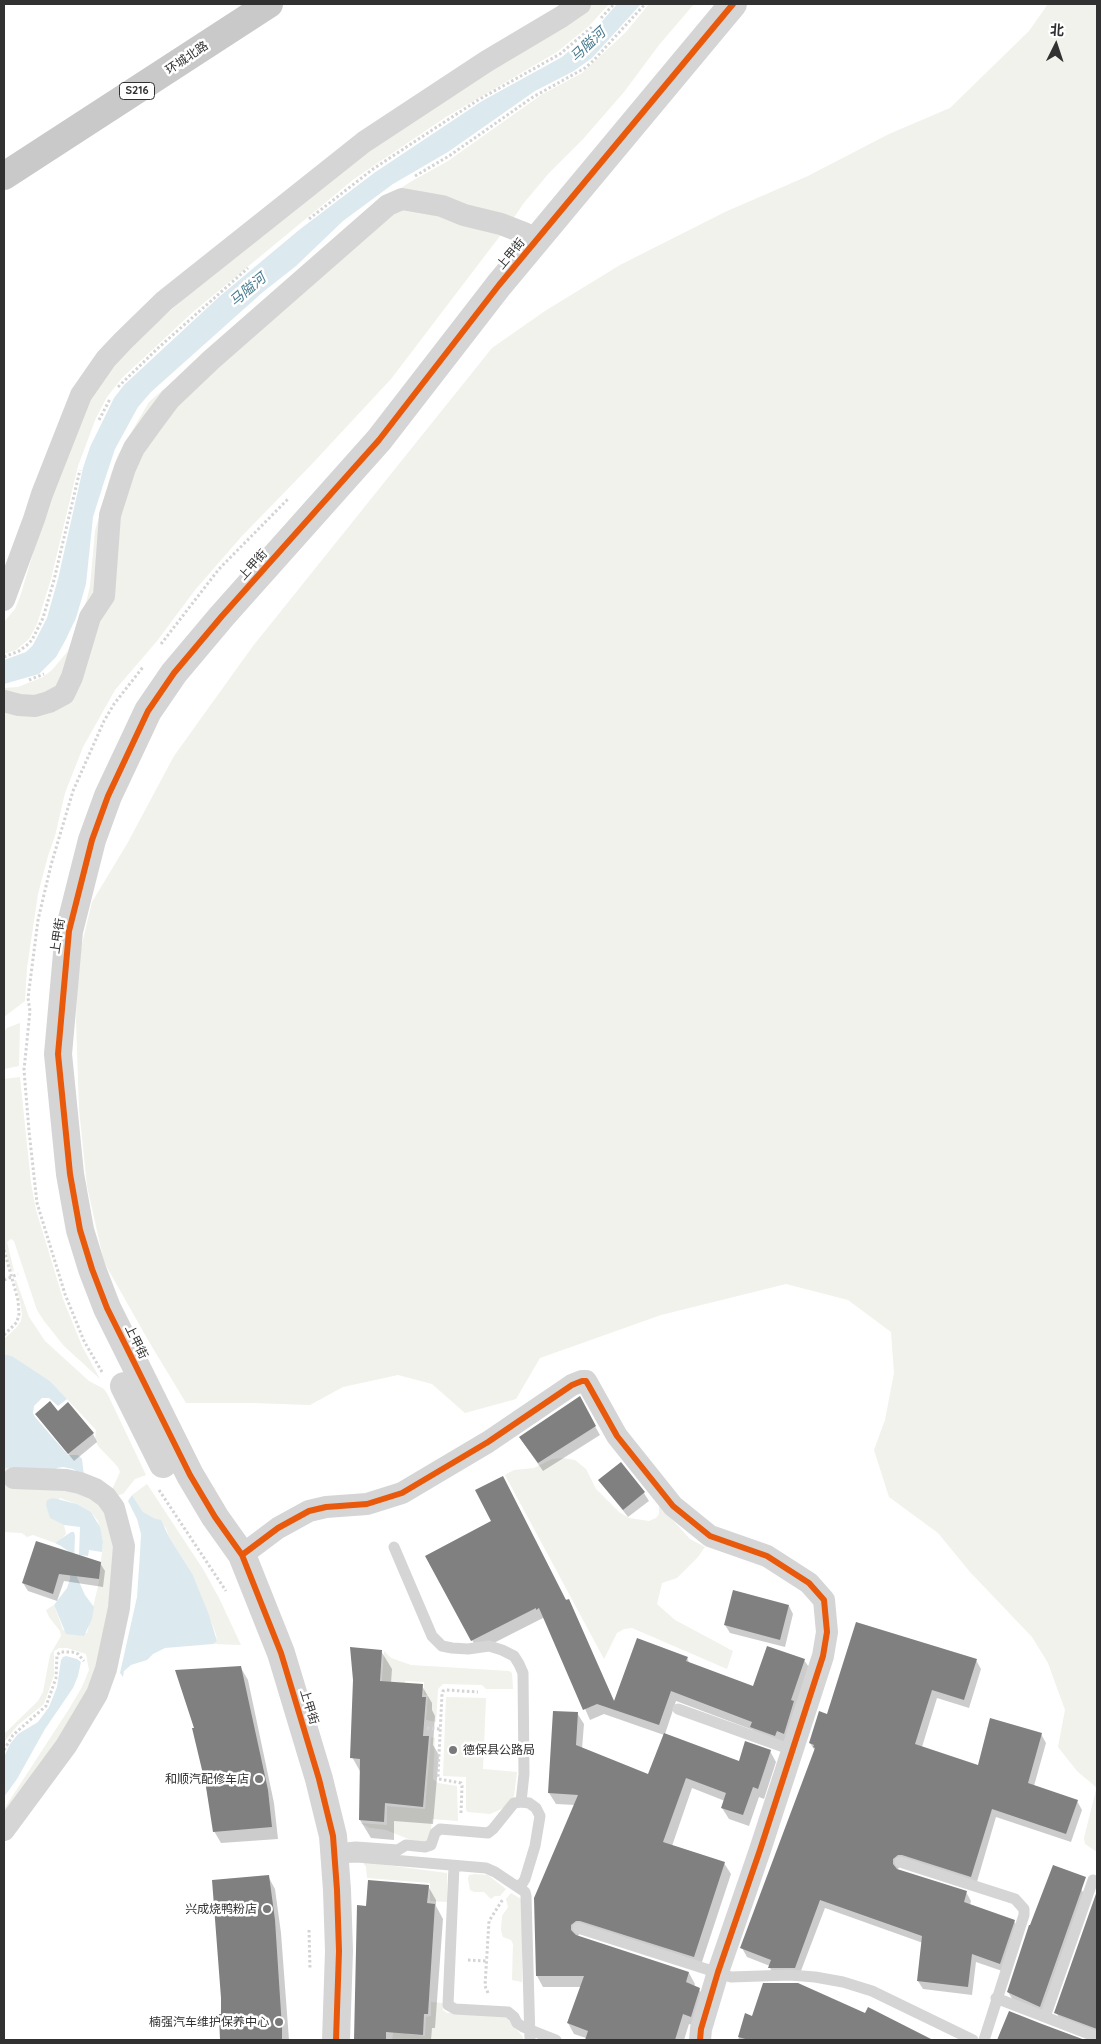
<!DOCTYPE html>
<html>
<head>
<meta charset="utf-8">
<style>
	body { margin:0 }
	#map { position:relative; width:1101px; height:2044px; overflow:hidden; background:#fff; font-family:Quicksand,"Noto Sans SC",sans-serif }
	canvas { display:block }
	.frame { position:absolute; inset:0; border:5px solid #313131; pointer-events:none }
	.north { position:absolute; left:1031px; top:20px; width:50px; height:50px; -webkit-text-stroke:4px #fff; paint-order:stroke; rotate:4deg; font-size:14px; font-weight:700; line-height:20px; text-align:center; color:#313131 }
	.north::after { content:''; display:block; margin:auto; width:18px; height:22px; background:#313131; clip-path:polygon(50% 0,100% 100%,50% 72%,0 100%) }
</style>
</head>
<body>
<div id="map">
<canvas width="1101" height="2044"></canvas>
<div class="frame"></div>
<div class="north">北</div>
</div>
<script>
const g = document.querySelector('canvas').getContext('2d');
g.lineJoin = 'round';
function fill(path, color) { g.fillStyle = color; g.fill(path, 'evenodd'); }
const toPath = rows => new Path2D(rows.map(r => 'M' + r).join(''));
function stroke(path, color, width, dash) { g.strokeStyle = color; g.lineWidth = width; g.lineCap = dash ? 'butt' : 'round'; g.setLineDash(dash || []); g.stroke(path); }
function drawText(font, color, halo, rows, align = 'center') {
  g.font = font + ' Quicksand,"Noto Sans SC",sans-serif'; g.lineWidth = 5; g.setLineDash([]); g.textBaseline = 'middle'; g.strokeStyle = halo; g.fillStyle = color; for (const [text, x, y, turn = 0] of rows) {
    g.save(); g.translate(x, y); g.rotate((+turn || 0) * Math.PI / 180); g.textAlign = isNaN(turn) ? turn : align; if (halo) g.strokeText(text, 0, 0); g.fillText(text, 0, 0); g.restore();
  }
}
fill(toPath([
	[591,4,609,4,589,26,557,52,446,117,354,179,193,312,122,378,107,397,96,418,78,466,51,579,37,624,29,639,16,650,4,654,4,622,15,609,20,597,40,530,84,409,108,372,140,337,194,290,371,147,586,10],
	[649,4,694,4,659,45,624,92,584,138,549,173,523,204,513,219,407,196,144,426,100,594,78,650,49,697,4,697,4,688,18,687,43,677,52,670,68,651,87,599,90,586,95,531,111,474,118,455,149,402,382,200,412,181,448,161,541,95,582,73,626,32],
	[1048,4,1097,4,1097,1788,1077,1771,1058,1747,1065,1710,1048,1663,1032,1637,970,1572,938,1533,889,1497,874,1450,885,1420,894,1373,891,1332,848,1300,786,1284,661,1315,540,1358,516,1399,465,1413,432,1384,398,1375,343,1387,310,1405,253,1403,186,1403,148,1340,104,1262,87,1186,79,1109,76,1020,78,961,92,902,127,844,174,756,253,646,492,348,545,311,620,265,725,212,808,176,889,134,950,108,1029,31],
	[399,203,503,232,391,379,311,465,242,536,195,590,157,641,115,690,83,747,65,793,55,836,48,856,38,894,27,968,25,1001,4,1017,4,704,69,692,114,516,152,428],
	[20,1023,19,1066,4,1069,4,1032,7,1028],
	[20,1077,31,1183,36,1210,63,1299,82,1346,100,1379,64,1346,44,1321,37,1310,14,1241,11,1239,7,1242,14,1271,11,1272,4,1244,4,1079],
	[14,1280,16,1280,29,1317,45,1341,89,1381,104,1389,108,1395,146,1475,135,1479,123,1494,119,1495,111,1492,120,1472,118,1467,98,1446,95,1439,96,1430,50,1381,12,1356,4,1354,4,1339,16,1328,21,1321,22,1314,20,1301],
	[562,1458,575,1460,586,1469,596,1489,619,1512,629,1518,649,1521,656,1518,659,1514,659,1505,690,1539,705,1547,698,1557,677,1578,662,1583,657,1604,675,1620,733,1651,727,1669,632,1628,624,1629,617,1633,604,1659,505,1475,514,1470,534,1468,552,1459],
	[4,1468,14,1469,79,1492,96,1501,109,1519,114,1531,110,1623,88,1691,67,1726,4,1820,4,1809,69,1709,82,1687,89,1670,86,1654,67,1648,59,1648,54,1651,54,1675,44,1704,18,1725,4,1742,4,1734,38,1701,43,1692,50,1655,61,1636,60,1631,49,1617,46,1610,54,1605,63,1630,87,1633,99,1582,103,1542,98,1521,91,1512,77,1504,60,1498,49,1513,51,1518,64,1525,66,1534,60,1540,55,1543,33,1535,27,1537,22,1533,4,1532],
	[147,1484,203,1569,219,1598,241,1645,213,1644,217,1641,216,1634,193,1575,169,1537,166,1528,156,1519,143,1512,132,1495],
	[384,1651,391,1658,411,1665,509,1671,512,1673,513,1689,486,1689,482,1685,443,1684,438,1689,436,1722,426,1720,428,1695,424,1695,424,1682,405,1681,404,1696,380,1707],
	[446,1697,486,1698,483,1769,517,1772,514,1796,505,1807,497,1811,490,1814,468,1812,466,1810,466,1777,443,1776],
	[431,1737,435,1738,433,1779,438,1783,457,1786,458,1821,432,1819,430,1840,424,1842,411,1840,386,1830,370,1828,360,1823,387,1825,387,1806,425,1809],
	[1096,1790,1097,1791,1097,1852,1085,1844,1084,1838],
	[363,1862,447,1873,447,1902,430,1901,430,1883,367,1878,366,1867],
	[475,1874,488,1875,506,1889,500,1896,495,1896,491,1899,484,1892,474,1892,470,1890,468,1879,469,1875],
	[511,1893,521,1899,522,1902,522,1982,512,1980,513,1944,511,1940,503,1937,501,1930,502,1916,508,1907,506,1899],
	[431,2002,443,2003,443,2010,447,2013,502,2014,507,2018,523,2037,523,2040,392,2040,396,2015,408,2016,407,2034,425,2036,426,2017,431,2016]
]), '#f0f2eb');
fill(toPath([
	[617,4,641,4,592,58,574,71,535,91,448,152,393,184,343,221,296,266,263,292,151,392,138,407,115,449,105,479,93,517,86,584,76,618,65,641,56,657,39,674,4,684,4,660,26,652,33,645,47,618,58,579,83,468,90,447,114,398,124,385,220,296,299,230,374,173,482,101,562,57,597,27],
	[4,1354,12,1356,50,1381,67,1399,58,1406,49,1398,42,1398,34,1406,33,1413,35,1417,68,1455,78,1455,82,1459,84,1476,73,1469,63,1467,57,1468,54,1473,4,1468],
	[132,1495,143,1512,156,1519,161,1520,169,1537,193,1575,209,1615,217,1641,213,1644,165,1648,153,1654,147,1660,131,1665,124,1671,123,1677,120,1673,137,1597,140,1553,141,1534,137,1519,128,1501],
	[53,1498,77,1504,91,1512,100,1527,103,1542,102,1552,89,1550,88,1556,79,1555,80,1527,64,1525,50,1518,46,1505,47,1500],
	[71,1532,74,1532,75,1536,74,1563,76,1575,85,1595,94,1607,92,1619,84,1636,66,1634,54,1605,67,1588,70,1579,71,1553,61,1546,55,1543],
	[66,1656,77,1659,81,1662,78,1676,73,1688,45,1729,17,1779,4,1797,4,1757,10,1744,18,1734,38,1722,49,1707,57,1687,61,1660,63,1657]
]), '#dceaef');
fill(toPath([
	[579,1398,600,1435,543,1471,520,1438],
	[58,1413,93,1434,97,1442,74,1461,36,1414],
	[600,1481,644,1493,649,1501,628,1517],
	[427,1556,568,1600,615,1703,687,1658,690,1664,753,1687,804,1660,811,1670,790,1744,758,1737,753,1730,676,1701,665,1734,740,1763,770,1751,776,1762,764,1799,759,1797,749,1826,729,1819,722,1808,725,1801,692,1788,672,1846,724,1863,731,1874,700,1968,582,1931,577,1937,689,1973,695,1984,694,1987,699,1989,705,2000,697,2027,689,2024,684,2040,587,2040,586,2038,574,2034,568,2023,581,1987,543,1987,537,1976,575,1805,556,1804,549,1793,577,1713,584,1724,582,1749,648,1776,664,1735,604,1714,590,1720,545,1619,543,1618,478,1651],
	[100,1563,105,1571,103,1587,64,1581,57,1601,28,1591,23,1583],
	[789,1606,793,1614,785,1647,730,1633,725,1625],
	[381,1651,392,1669,391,1683,422,1686,432,1703,432,1710,435,1716,433,1745,439,1755,433,1824,394,1821,394,1840,371,1838,360,1820,361,1773,352,1757],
	[976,1660,981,1669,969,1708,937,1698,922,1747,979,1767,1041,1734,1046,1743,1034,1786,1077,1801,1082,1810,1071,1842,996,1817,976,1885,903,1863,897,1870,966,1892,971,1901,970,1905,1014,1921,1019,1929,1005,1972,976,1962,972,1995,923,1989,918,1981,923,1943,825,1908,799,1976,775,1977,770,1968,770,1966,747,1957,742,1948,815,1751,810,1743,828,1715],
	[241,1668,248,1680,274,1803,278,1839,221,1843,214,1831,196,1729],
	[268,1876,275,1889,281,1933,289,2040,221,2040,220,2015,223,2015],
	[428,1886,436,1900,436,1906,443,1919,435,2028,432,2028,431,2040,355,2040,358,1907,367,1907],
	[1081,1889,1086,1897,1045,2014,1013,2000,1008,1992],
	[1097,1895,1097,2037,1062,2023,1056,2012],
	[1010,2013,1081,2040,999,2040],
	[865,2014,924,2037,926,2040,738,2040,746,2015,753,2017]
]), '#0003');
fill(toPath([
	[580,1396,596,1426,538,1463,519,1437],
	[50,1401,58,1411,68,1402,94,1433,68,1454,35,1414],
	[621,1462,645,1492,623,1510,598,1480],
	[503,1476,566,1600,569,1599,614,1701,637,1638,688,1657,686,1661,753,1686,767,1646,805,1659,791,1700,794,1701,784,1734,777,1731,775,1736,750,1727,752,1722,671,1691,659,1725,597,1704,583,1710,539,1608,536,1610,536,1608,471,1641,425,1556,491,1521,475,1490],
	[36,1541,101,1562,99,1579,59,1574,53,1594,22,1583],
	[733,1590,789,1605,780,1640,724,1625],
	[856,1622,977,1659,964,1700,932,1690,915,1744,978,1765,990,1718,1042,1733,1028,1783,1078,1800,1066,1834,992,1809,971,1877,902,1855,898,1855,893,1859,893,1864,897,1869,967,1891,964,1902,1015,1920,1000,1964,972,1954,968,1987,917,1981,922,1936,820,1900,795,1968,768,1968,771,1960,740,1948,815,1748,813,1747,814,1745,809,1743,819,1711,827,1714],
	[350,1647,382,1650,380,1681,423,1684,422,1697,426,1697,423,1736,429,1736,423,1807,385,1803,384,1822,359,1820,360,1759,350,1758,353,1680],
	[241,1666,268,1790,272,1827,213,1832,204,1774,203,1774,192,1728,194,1728,175,1670],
	[553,1711,578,1712,576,1745,648,1774,664,1733,739,1761,745,1741,771,1750,758,1789,753,1787,743,1815,721,1808,726,1793,686,1778,663,1842,725,1862,694,1957,580,1921,576,1921,571,1925,571,1930,576,1935,689,1972,686,1982,700,1988,691,2017,683,2014,675,2040,585,2040,588,2031,567,2023,584,1976,536,1976,534,1898,578,1795,548,1793],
	[1053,1865,1086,1877,1040,2007,1007,1992,1029,1925,1030,1925],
	[269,1875,275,1920,282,2028,282,2040,220,2040,219,2014,221,2014,221,1998,212,1880],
	[368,1880,429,1885,427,1903,435,1904,428,2014,424,2014,423,2035,386,2032,386,2040,354,2040,357,1905,366,1906],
	[1097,1891,1097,2029,1054,2013],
	[763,1983,798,1983,865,2013,868,2007,933,2040,749,2040,738,2037,745,2013,752,2016],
	[1009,2011,1042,2024,1085,2040,997,2040]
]), '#808080');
stroke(toPath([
	[601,18,614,4],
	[415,176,449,156,533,97,585,68,594,60,645,4],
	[309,219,373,169,478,100,560,54,593,26],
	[118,387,157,349,248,268],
	[99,420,110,399],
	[161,644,219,569,288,499],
	[4,657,19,651,27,645,32,640,43,618,54,580,80,470],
	[29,680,44,674],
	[4,1250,18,1300,19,1314,17,1322,4,1335],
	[4,1280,18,1274],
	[102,1372,84,1341,65,1294,37,1203,29,1131,24,1070,30,1011,28,998,38,920,51,865,73,791,104,721,114,704,143,667],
	[159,1490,226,1591],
	[427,1728,440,1729],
	[4,1750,13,1735,46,1706,56,1678,57,1655,60,1652,72,1652,78,1654,84,1661],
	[461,1813,462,1786,461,1783,439,1779,438,1775,442,1694,443,1691,446,1690,478,1692],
	[309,1930,310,1969],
	[468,1960,487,1961],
	[488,1993,485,1986,489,1921,503,1899]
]), '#d4d4d4', 3, [2.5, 2.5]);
stroke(toPath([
	[394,1547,432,1636,442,1646,452,1648,468,1649,489,1646,502,1650,514,1656,519,1664,523,1673,524,1774,521,1802],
	[678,1709,792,1750],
	[334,1858,357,1857,486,1868,495,1872,516,1886,522,1884,525,1879,535,1846,540,1816,536,1808,529,1803,521,1802,514,1803,493,1829,488,1833,440,1829,435,1833,431,1845,425,1847,406,1845,398,1850,356,1847,335,1849],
	[900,1862,1015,1899,1024,1909,1024,1915,984,2040],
	[454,1866,448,2005,455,2009,508,2012,514,2017,517,2023,523,2027,556,2040],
	[516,1886,525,1892,526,1896,530,2040],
	[578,1928,731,1977,790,1975,815,1977,843,1982,872,1991,973,2040],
	[996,1998,1097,2037],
	[1045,2017,1093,1880]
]), '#d5d5d5', 11);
stroke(toPath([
	[4,600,34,519,42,494,81,395,106,359,123,341,164,301,364,142,487,61,561,17,580,4],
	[4,701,19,705,35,706,49,702,64,694,72,677,90,617,104,596,110,515,125,468,134,448,152,423,170,399,211,360,348,240,388,205,402,199,442,206,464,215,501,224,524,233,537,240],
	[242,1555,278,1528,309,1511,326,1507,367,1504,402,1493,488,1442,572,1385,582,1381,586,1381,589,1386,617,1436,673,1506,710,1536,767,1556,809,1583,824,1600,827,1632,823,1656,760,1850,718,1972,701,2029,700,2040],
	[4,1830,66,1746,97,1694,106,1669,119,1608,124,1546,114,1508,106,1497,95,1489,80,1483,66,1480,14,1478]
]), '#d5d5d5', 22);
stroke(toPath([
	[124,1386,163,1464],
	[336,2040,339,1951,337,1890,333,1836,319,1779,281,1653,242,1555,215,1517,190,1475,107,1308,92,1269,80,1230,70,1174,58,1054,69,931,92,840,108,796,148,711,174,673,222,616,379,440,499,285,733,4]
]), '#d5d5d5', 28);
stroke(toPath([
	[4,176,269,4]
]), '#c9c9c9', 28);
stroke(toPath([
	[242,1555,278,1528,309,1511,326,1507,367,1504,402,1493,488,1442,572,1385,582,1381,586,1381,589,1386,617,1436,673,1506,710,1536,767,1556,809,1583,824,1600,827,1632,823,1656,760,1850,718,1972,701,2029,700,2040],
	[336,2040,339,1951,337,1890,333,1836,319,1779,281,1653,242,1555,215,1517,190,1475,107,1308,92,1269,80,1230,70,1174,58,1054,69,931,92,840,108,796,148,711,174,673,222,616,379,440,499,285,733,4]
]), '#e8590c', 6);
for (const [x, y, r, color] of [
	[453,1750,5,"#797979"],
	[259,1779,5,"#797979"],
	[267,1909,5,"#797979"],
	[279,2022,5,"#797979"]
]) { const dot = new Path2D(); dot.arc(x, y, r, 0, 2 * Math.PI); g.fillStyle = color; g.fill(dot); stroke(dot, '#fff', 2); }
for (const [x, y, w] of [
	[137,91,35]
]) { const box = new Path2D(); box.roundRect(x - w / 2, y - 8.5, w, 17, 4); g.fillStyle = '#fff'; g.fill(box); stroke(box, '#313131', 1); }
drawText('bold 11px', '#313131', null, [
	["S216",137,91]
]);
drawText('12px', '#313131', '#fff', [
	["环城北路",187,58,-34],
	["上甲街",511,254,-50],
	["上甲街",253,565,-48],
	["上甲街",58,936,-81],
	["上甲街",136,1342,64],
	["上甲街",309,1707,73]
]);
drawText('12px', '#313131', '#fff', [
	["德保县公路局",463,1750,"left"],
	["和顺汽配修车店",249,1779],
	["兴成烧鸭粉店",257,1909],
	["楠强汽车维护保养中心",269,2022]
], 'right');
drawText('italic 14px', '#46798c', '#fff', [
	["马隘河",588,45,-43],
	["马隘河",248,290,-40]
]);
</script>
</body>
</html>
